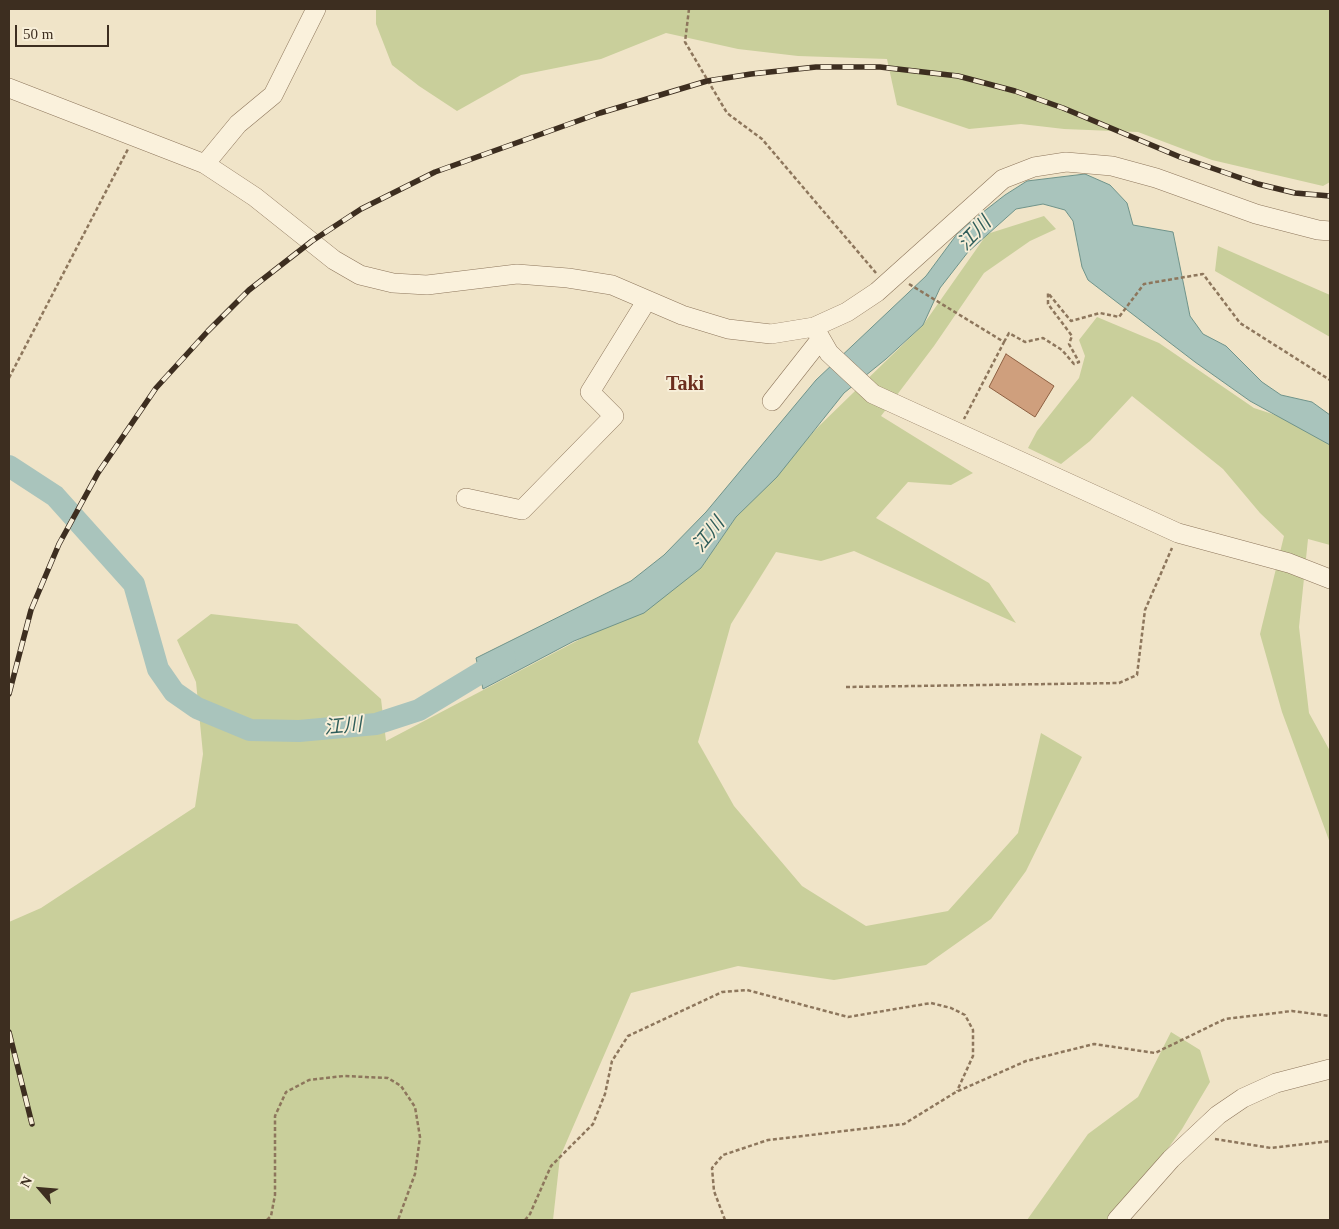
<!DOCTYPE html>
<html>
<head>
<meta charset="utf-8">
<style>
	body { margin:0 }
	#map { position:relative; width:1339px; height:1229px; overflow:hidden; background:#f0e4c8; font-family:"Times New Roman",serif }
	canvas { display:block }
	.frame { position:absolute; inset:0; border:10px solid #3d2e20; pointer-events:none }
	.north { position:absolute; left:15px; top:1164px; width:50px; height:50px; -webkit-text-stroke:4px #f7eed8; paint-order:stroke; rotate:297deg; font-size:14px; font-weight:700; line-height:20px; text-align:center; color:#3d2e20 }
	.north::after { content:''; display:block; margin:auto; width:18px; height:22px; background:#3d2e20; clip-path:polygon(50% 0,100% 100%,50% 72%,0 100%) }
	.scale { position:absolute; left:15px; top:25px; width:94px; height:22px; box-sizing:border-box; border:2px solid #3d2e20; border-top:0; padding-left:6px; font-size:15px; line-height:18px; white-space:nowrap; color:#3d2e20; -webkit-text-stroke:4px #f7eed8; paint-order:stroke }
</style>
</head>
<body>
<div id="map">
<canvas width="1339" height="1229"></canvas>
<div class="frame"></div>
<div class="north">N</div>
<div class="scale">50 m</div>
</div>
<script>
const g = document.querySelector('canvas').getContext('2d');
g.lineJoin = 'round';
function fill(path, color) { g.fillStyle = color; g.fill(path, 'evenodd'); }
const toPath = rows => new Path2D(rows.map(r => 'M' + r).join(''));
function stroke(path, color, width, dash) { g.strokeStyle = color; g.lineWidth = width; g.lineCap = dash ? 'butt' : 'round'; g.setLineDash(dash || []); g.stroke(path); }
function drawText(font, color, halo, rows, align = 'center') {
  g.font = font + ' "Times New Roman","Noto Sans JP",serif'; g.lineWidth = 4; g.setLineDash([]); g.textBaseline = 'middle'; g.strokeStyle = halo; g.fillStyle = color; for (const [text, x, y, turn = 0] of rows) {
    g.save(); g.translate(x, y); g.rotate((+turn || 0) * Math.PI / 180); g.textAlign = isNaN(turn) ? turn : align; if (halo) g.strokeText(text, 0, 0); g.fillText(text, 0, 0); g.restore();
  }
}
fill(toPath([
	[376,9,1330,9,1330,182,1323,186,1212,160,1138,132,1064,129,1021,124,969,129,897,105,887,59,798,56,738,49,666,33,601,59,521,75,457,111,419,86,392,65,376,24],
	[1044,216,1056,229,1030,241,984,273,934,346,881,416,973,473,951,485,908,482,876,518,989,583,1016,623,854,551,821,561,776,552,731,624,698,742,734,806,802,886,866,926,948,911,1018,833,1041,733,1082,757,1026,871,991,919,926,965,834,980,738,966,631,993,560,1157,553,1220,9,1220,9,922,41,908,195,807,203,754,196,682,177,640,211,614,297,624,381,699,386,741,590,634,701,568,736,517,818,427,923,325,987,234],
	[1218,246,1330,295,1330,337,1215,271],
	[1097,317,1159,343,1254,408,1330,433,1330,545,1308,539,1299,627,1309,713,1330,751,1330,843,1282,712,1260,634,1284,536,1260,513,1223,469,1132,396,1090,441,1061,464,1028,448,1037,431,1079,378,1085,356,1079,340],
	[1171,1032,1200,1050,1210,1082,1182,1129,1137,1191,1108,1220,1027,1220,1088,1134,1138,1097]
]), '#c9cf9b');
const water = toPath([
	[1085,174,1110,185,1127,203,1133,225,1173,232,1190,316,1203,334,1226,346,1262,382,1281,395,1312,402,1330,415,1330,445,1250,401,1195,362,1088,280,1082,267,1073,221,1065,210,1043,204,1016,209,968,252,940,288,923,325,886,359,844,393,777,477,736,517,701,568,644,613,574,641,483,689,476,658,631,581,664,555,706,512,816,380,926,276,960,230,1005,195,1027,181,1085,174]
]);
fill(water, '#a9c4bc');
stroke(water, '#6f938a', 1);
stroke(toPath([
	[9,466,55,496,134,584,158,669,174,692,197,708,250,730,299,731,376,724,419,710,505,658]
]), '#a9c4bc', 22);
const building = toPath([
	[1006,354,1054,386,1035,417,989,387,1006,354]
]);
fill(building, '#cf9f7d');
stroke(building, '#8d5f41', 1);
const minor = toPath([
	[9,88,205,164,255,197,334,260,360,275,393,283,427,285,517,274,568,278,612,285,682,315,728,329,771,334,814,327,847,312,877,292,1003,179,1034,167,1066,162,1112,166,1156,178,1256,214,1318,230,1330,231],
	[205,164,238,124,273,95,316,9],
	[814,327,829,353,873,394,1178,533,1289,563,1330,579],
	[772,401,820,340],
	[466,498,522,510,614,416,590,392,647,300],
	[1117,1220,1171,1159,1218,1115,1243,1098,1276,1083,1330,1069]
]);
stroke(minor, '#8d765c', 20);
stroke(toPath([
	[689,9,685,42,727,113,762,139,876,273],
	[909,284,1004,342,964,419],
	[1004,342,1009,333,1025,342,1043,338,1062,350,1074,364,1079,362,1069,344,1072,336,1048,304,1048,293,1071,321,1100,313,1119,317,1144,284,1203,274,1240,323,1330,380],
	[9,378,128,149],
	[846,687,1119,683,1137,675,1145,610,1172,548],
	[1215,1139,1271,1148,1330,1141],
	[267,1220,271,1216,275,1195,275,1116,286,1092,309,1080,344,1076,388,1078,401,1086,415,1107,420,1137,415,1174,398,1220],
	[525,1220,530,1214,551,1166,593,1124,605,1094,612,1061,628,1036,722,992,747,990,848,1017,931,1003,951,1008,965,1015,973,1030,973,1056,957,1091],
	[725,1220,714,1191,712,1168,723,1155,768,1140,904,1124,956,1092,1026,1061,1094,1044,1155,1053,1225,1019,1292,1011,1330,1016]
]), '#8d765c', 2.5, [4, 2.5]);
stroke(minor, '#faf1dc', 19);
const rail = toPath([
	[9,694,31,610,59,544,98,473,156,388,208,331,249,290,312,241,361,209,435,172,600,113,707,81,751,74,816,67,880,67,958,76,1015,91,1063,108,1180,157,1258,184,1295,193,1330,196],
	[9,1032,32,1124]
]);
stroke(rail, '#3d2e20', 5.5);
stroke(rail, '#f7eed8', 4, [11]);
drawText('italic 19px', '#2f5d5a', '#f7eed8', [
	["江川",975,234,-46],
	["江川",709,535,-51],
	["江川",343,727,-5]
]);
drawText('bold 20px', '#6b2e1e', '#f7eed8', [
	["Taki",685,385]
]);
</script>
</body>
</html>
